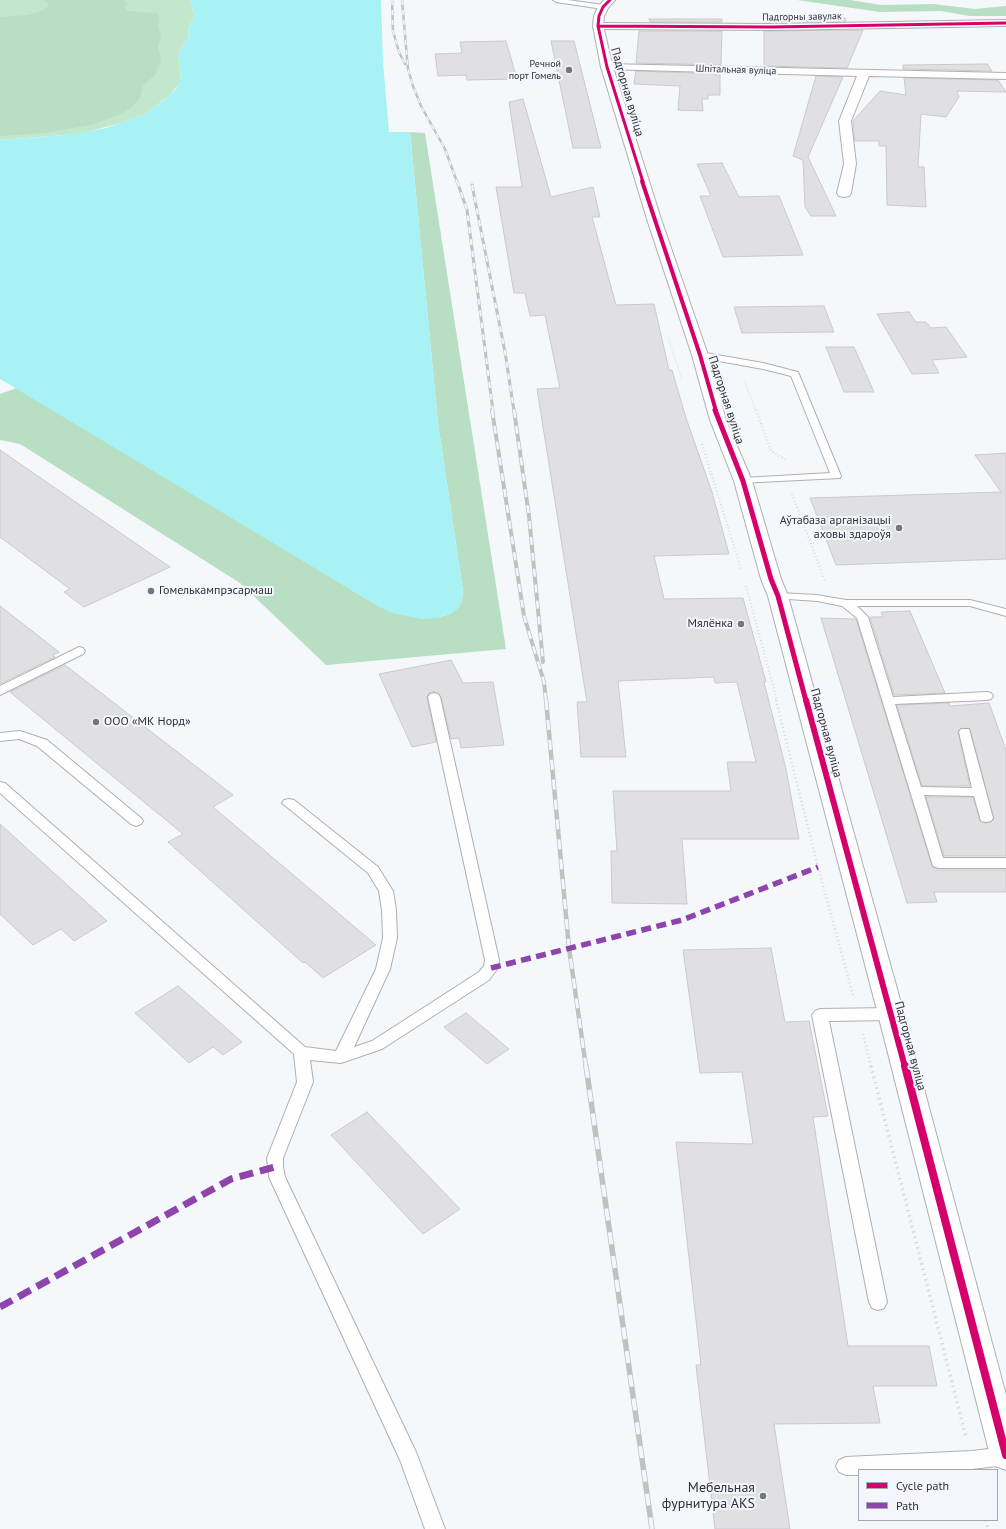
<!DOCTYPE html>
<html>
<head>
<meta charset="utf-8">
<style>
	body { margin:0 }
	#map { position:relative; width:1006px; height:1529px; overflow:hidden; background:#f5f8fb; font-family:"PT Sans",sans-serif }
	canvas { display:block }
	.legend { position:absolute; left:858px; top:1469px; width:140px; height:52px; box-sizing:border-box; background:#f3f7fd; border:1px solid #a5a8ad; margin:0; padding:5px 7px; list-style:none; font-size:12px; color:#2f3135 }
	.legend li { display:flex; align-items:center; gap:8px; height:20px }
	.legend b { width:20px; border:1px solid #a5a8ad }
</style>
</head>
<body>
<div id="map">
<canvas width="1006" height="1529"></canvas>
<ul class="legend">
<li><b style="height:5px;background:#d6006c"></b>Cycle path</li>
<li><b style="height:5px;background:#8e44ad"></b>Path</li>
</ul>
</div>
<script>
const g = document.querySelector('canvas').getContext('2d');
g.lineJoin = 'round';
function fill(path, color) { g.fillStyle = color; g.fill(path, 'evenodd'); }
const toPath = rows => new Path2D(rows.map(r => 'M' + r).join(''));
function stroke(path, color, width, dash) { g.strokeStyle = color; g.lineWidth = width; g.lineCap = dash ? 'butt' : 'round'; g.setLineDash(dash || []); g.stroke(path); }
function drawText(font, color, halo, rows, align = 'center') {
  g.font = font + ' "PT Sans",sans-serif'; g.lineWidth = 4; g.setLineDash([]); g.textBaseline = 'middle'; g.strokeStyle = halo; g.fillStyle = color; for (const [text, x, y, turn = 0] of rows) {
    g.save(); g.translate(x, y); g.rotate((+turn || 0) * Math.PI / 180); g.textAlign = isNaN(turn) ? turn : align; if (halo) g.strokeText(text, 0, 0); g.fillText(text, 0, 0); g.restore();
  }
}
fill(toPath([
	[0,0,190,0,195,17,189,26,188,38,178,55,181,78,179,84,170,95,156,106,143,115,121,123,86,132,65,135,0,140]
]), '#c2e7cd');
fill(toPath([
	[41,0,124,0,128,3,125,8,128,11,156,13,159,16,158,26,161,36,158,48,161,58,160,64,155,75,143,85,140,98,132,107,121,114,91,125,44,133,0,136,0,17,28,15,44,10,49,6,46,1],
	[797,0,850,0,881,5,933,4,975,9,1006,6,1006,16,970,16,941,11,880,12],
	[410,132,425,133,506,649,326,665,240,583,20,444,0,440,0,394,17,388,380,607,436,618,450,614,459,607,462,600,463,591,438,423]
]), '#b8dec3');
fill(toPath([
	[190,0,381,0,383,62,389,132,410,132,438,423,463,591,462,600,459,607,450,614,436,618,422,619,392,613,380,607,0,379,0,140,65,135,106,128,143,115,163,101,176,89,181,78,178,55,188,38,189,26,195,17]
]), '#a8f2f5');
const building = toPath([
	[764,17,845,18,846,21,764,22,764,17],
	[649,19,722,19,722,22,650,22,649,19],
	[863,30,847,68,764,66,764,31,863,30],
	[639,31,722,31,721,65,636,63,639,31],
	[506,41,517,79,467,80,466,75,438,76,435,54,462,53,460,42,506,41],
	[551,41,574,41,601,148,573,148,551,41],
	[987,64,992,71,903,69,903,65,987,64],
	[636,71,720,74,720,95,708,95,708,99,702,99,703,111,678,110,680,86,634,84,636,71],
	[816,76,843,77,808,157,836,216,811,216,805,207,803,160,793,156,816,76],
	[904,78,998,80,1006,92,957,91,959,97,946,117,921,114,918,167,924,167,926,207,887,205,886,146,879,146,879,141,855,141,853,121,880,91,906,95,904,78],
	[523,99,551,197,593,187,600,217,592,217,616,305,654,304,669,370,672,370,686,418,712,492,729,554,654,556,664,599,743,598,766,682,764,682,786,769,799,839,682,839,687,904,612,903,611,851,617,851,613,791,731,791,727,762,756,762,737,682,715,683,714,677,618,681,626,757,581,757,577,702,587,702,537,389,560,388,545,315,530,316,525,293,514,293,496,187,522,187,509,102,523,99],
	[722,163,739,197,779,196,803,255,723,257,700,196,711,196,697,164,722,163],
	[824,306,834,332,742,333,734,307,824,306],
	[909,312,916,322,926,322,931,328,946,327,967,357,932,360,939,373,912,374,877,314,909,312],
	[826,347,854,347,874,392,844,392,826,347],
	[0,450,170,567,84,607,64,592,70,589,0,537,0,450],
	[1006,453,1006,559,836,565,810,498,1001,492,975,455,1006,453],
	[0,606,59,652,53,655,55,657,0,684,0,606],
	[910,611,945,693,894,695,870,617,883,617,881,612,910,611],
	[821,618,856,619,932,866,938,870,1006,870,1006,892,934,892,937,902,907,903,821,618],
	[451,660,463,683,493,682,504,745,461,748,459,738,451,739,441,697,438,693,434,692,429,693,427,697,436,742,412,747,379,674,451,660],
	[65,665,233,795,213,807,376,945,323,978,305,962,303,963,168,842,183,834,10,692,65,665],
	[949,703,950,706,989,703,1006,750,1006,856,944,856,926,797,973,797,980,821,986,823,991,822,994,819,970,729,961,728,958,732,970,786,922,786,897,705,949,703],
	[0,824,107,921,74,941,61,929,33,945,0,914,0,824],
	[771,948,785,1022,809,1021,828,1116,813,1117,848,1346,929,1346,937,1386,873,1386,880,1423,774,1424,790,1529,715,1529,696,1365,701,1365,676,1142,753,1144,742,1072,700,1073,683,950,771,948],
	[178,986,242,1042,223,1055,213,1047,189,1063,135,1013,178,986],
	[466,1013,509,1049,487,1064,444,1027,466,1013],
	[367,1112,460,1209,423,1234,331,1135,367,1112]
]);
fill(building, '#e0dfe1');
stroke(building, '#cbc9cc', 1);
const service = toPath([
	[553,0,568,0,603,5,606,7,603,9,556,2,553,0],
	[700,352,763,363,798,372,841,476,840,478,739,483,738,481,743,478,830,473,791,376,763,369,697,357,695,355,700,352],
	[778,593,817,595,846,600,970,600,1006,609,1006,616,970,606,857,606,868,617,893,697,987,692,991,693,993,696,991,699,987,700,895,704,921,787,972,788,959,732,961,729,969,729,993,818,991,821,986,822,981,821,974,796,924,795,943,858,1006,858,1006,868,938,868,933,866,857,618,842,606,817,601,774,598,772,596,774,594,778,593],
	[79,647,83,648,85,651,83,654,0,695,0,686,79,647],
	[434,693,438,694,440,697,499,960,498,968,489,980,382,1049,341,1063,310,1060,313,1082,283,1158,283,1167,285,1177,416,1452,445,1529,425,1529,400,1460,269,1177,267,1158,297,1082,294,1054,0,793,0,782,5,783,305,1047,336,1051,376,969,383,938,382,910,379,891,368,873,282,803,284,800,289,799,294,800,378,867,393,891,396,910,397,938,390,969,354,1047,372,1041,479,972,484,966,485,960,428,697,430,694,434,693],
	[20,731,47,740,141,818,143,821,141,824,136,826,131,824,37,746,19,739,0,741,0,733,20,731],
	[891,1008,896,1010,899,1014,896,1018,891,1020,829,1021,887,1302,884,1308,878,1310,872,1308,869,1302,812,1015,815,1011,820,1009,891,1008],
	[1006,1447,1006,1465,972,1469,859,1470,859,1475,846,1475,839,1472,836,1466,839,1460,846,1457,972,1451,1006,1447]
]);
const minor = toPath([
	[1006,20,1006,26,772,30,598,29,593,26,598,23,772,24,1006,20],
	[607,64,1006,73,1006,79,869,76,851,121,856,164,851,193,849,196,844,197,839,196,837,193,844,164,839,121,857,76,603,69,601,67,603,65,607,64]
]);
const tertiary = toPath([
	[604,0,615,0,608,8,604,16,603,26,613,67,661,219,708,355,726,420,752,481,781,579,788,596,904,1014,1006,1395,1006,1470,995,1466,990,1455,878,1014,768,596,761,579,734,481,710,420,692,355,647,219,601,67,593,26,594,16,598,7,604,0]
]);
stroke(service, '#aeafb2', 2);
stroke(minor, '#aeafb2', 2);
stroke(tertiary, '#aeafb2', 2);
stroke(toPath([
	[668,337,682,380],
	[744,380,756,411]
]), '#d7d9da', 1.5, [0.5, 1.5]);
stroke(toPath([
	[756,410,771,451,786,460],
	[702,444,741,569],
	[792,494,825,581],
	[746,586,777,701]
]), '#d7d9da', 2, [1, 2.5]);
stroke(toPath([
	[776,700,818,867,853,995],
	[863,1034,871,1067]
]), '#d7d9da', 2.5, [1, 3]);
stroke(toPath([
	[871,1066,966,1437],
	[986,1520,988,1529]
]), '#d7d9da', 3.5, [1.5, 4]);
fill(service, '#fefefe');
fill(minor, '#fefefe');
fill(tertiary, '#fefefe');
const railFar4 = toPath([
	[392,0,393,31,399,52,405,64],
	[402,0,408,69,413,86,421,106,445,149,457,182]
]);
const railFar3 = toPath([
	[457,181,467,210,493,411],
	[472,185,505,352,514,411]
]);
const railFar2 = toPath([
	[492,410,524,616,544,682,546,701],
	[514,410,529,516,543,662]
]);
const railFar1 = toPath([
	[546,700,569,948,586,1067]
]);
const rail = toPath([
	[586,1066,652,1529]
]);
stroke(railFar4, '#c0c1c2', 2.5);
stroke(railFar3, '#c0c1c2', 3);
stroke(railFar2, '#c0c1c2', 4);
stroke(railFar1, '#c0c1c2', 4.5);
stroke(rail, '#c0c1c2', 5.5);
stroke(railFar4, '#f3f7fd', 1.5, [5]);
stroke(railFar3, '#f3f7fd', 2, [6]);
stroke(railFar2, '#f3f7fd', 2.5, [8]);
stroke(railFar1, '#f3f7fd', 3, [10]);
stroke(rail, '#f3f7fd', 4, [12]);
stroke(toPath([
	[491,968,682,920,818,867]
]), '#8e44ad', 5.5, [10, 5.5]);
stroke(toPath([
	[0,1307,231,1179,275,1167]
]), '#8e44ad', 7, [14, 7]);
stroke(toPath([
	[610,0,603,7,599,16,598,26,607,67,643,182],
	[598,26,772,27,1006,23]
]), '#d6006c', 3);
stroke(toPath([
	[642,181,700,355,716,411]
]), '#d6006c', 4);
stroke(toPath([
	[715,410,743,481,771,579,778,596,806,701]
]), '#d6006c', 5);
stroke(toPath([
	[806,700,905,1067]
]), '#d6006c', 6);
stroke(toPath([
	[905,1066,1006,1455]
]), '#d6006c', 8);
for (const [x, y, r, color] of [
	[569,70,4,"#74777a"],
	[899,528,4,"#74777a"],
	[151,591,4,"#74777a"],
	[741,624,4,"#74777a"],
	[96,722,4,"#74777a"],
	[763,1496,4,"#74777a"]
]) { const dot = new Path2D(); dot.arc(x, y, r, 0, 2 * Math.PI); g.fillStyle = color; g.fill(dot); stroke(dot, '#f3f7fd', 1.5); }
drawText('10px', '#2f3135', '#f3f7fd', [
	["Падгорны завулак",802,17,-1],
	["Шпітальная вуліца",736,70,2]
]);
drawText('10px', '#2f3135', '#f3f7fd', [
	["Речной",561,64],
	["порт Гомель",561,76]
], 'right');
drawText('12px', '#2f3135', '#f3f7fd', [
	["Падгорная вуліца",627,92,74],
	["Падгорная вуліца",726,400,72],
	["Падгорная вуліца",826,733,75],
	["Падгорная вуліца",910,1046,75]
]);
drawText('12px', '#2f3135', '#f3f7fd', [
	["Аўтабаза арганізацыі",891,521],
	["аховы здароўя",891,535],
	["Гомелькампрэсармаш",159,591,"left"],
	["Мялёнка",733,624],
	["ООО «МК Норд»",104,722,"left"]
], 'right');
drawText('14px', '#2f3135', '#f3f7fd', [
	["Мебельная",755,1488],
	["фурнитура AKS",755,1504]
], 'right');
</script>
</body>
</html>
